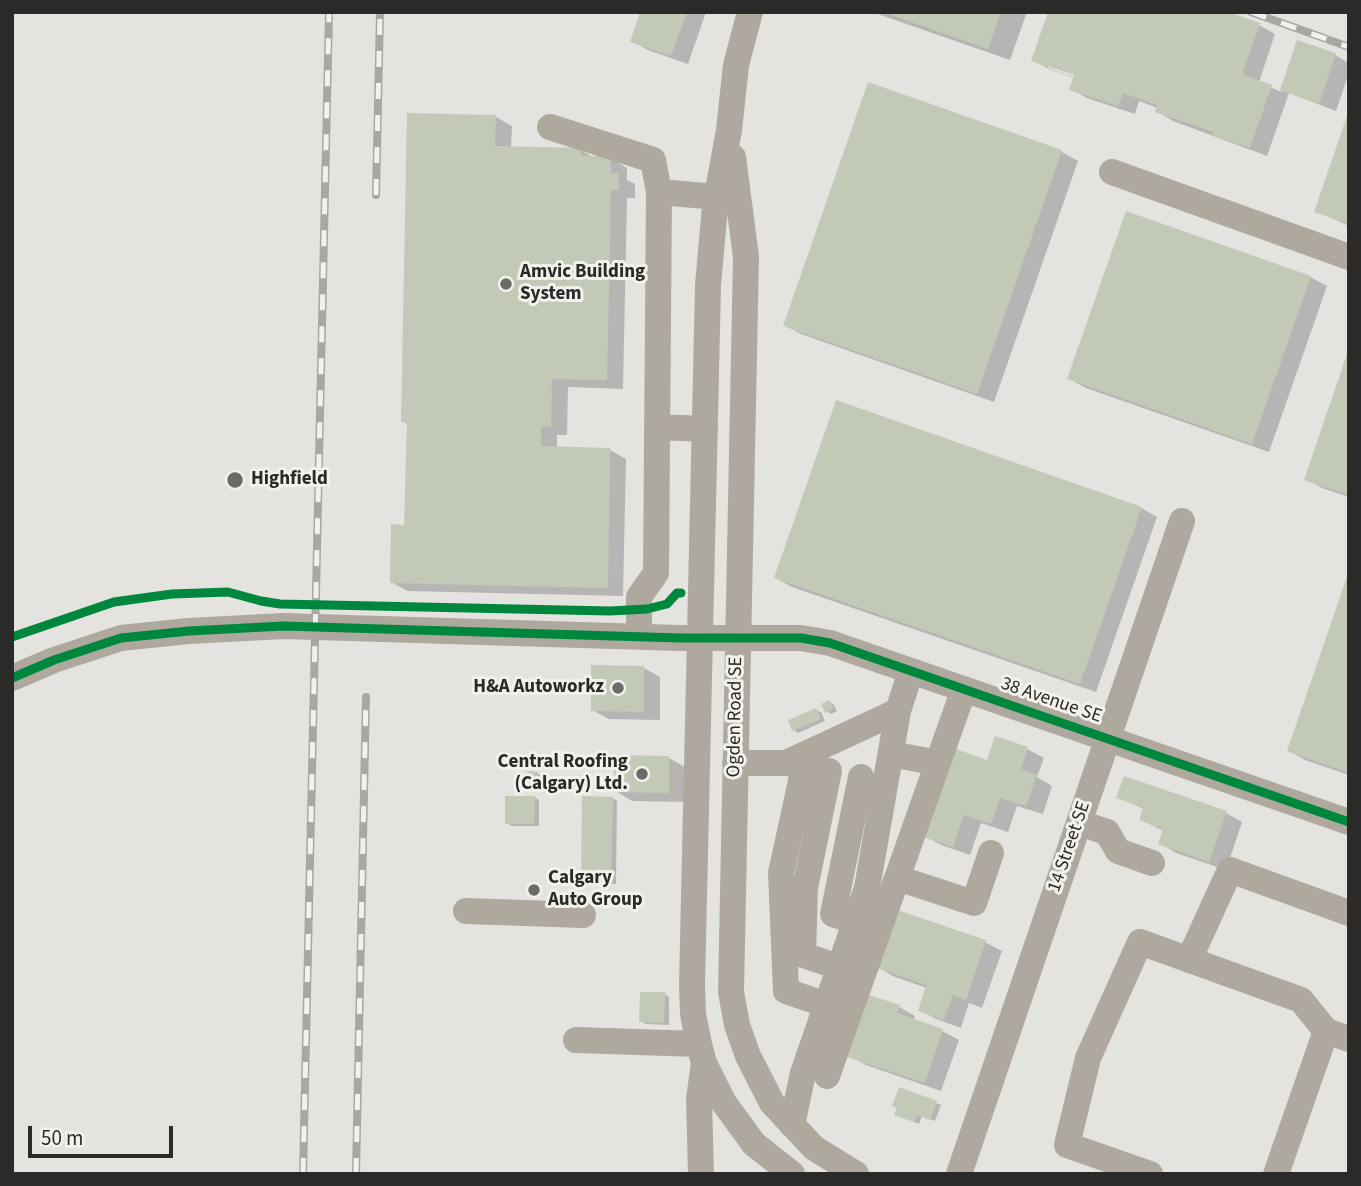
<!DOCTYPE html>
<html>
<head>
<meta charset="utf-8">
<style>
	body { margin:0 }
	#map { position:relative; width:1361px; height:1186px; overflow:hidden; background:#e4e3e0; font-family:"Source Sans 3",sans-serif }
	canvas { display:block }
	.frame { position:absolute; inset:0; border:14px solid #2a2a28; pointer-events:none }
	.scale { position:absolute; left:28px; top:1126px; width:145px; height:32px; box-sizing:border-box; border:4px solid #2a2a28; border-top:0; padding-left:9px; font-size:21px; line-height:24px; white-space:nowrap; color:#2a2a28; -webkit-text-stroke:5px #f2f1ec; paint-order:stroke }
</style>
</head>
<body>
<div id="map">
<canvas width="1361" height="1186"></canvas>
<div class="frame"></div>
<div class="scale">50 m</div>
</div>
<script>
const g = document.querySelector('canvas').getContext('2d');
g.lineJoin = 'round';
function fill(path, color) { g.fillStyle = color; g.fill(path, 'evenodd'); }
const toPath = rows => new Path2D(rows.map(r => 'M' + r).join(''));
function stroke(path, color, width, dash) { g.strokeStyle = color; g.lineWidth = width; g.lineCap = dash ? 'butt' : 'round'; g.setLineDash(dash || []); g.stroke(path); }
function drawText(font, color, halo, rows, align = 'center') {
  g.font = font + ' "Source Sans 3",sans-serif'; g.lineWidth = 6; g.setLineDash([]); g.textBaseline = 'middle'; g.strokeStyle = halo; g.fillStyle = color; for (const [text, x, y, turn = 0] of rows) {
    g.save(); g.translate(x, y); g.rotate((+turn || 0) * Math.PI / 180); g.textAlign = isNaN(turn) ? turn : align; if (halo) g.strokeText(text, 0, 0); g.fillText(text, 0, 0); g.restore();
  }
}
fill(toPath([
	[642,12,706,12,688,64,648,50,632,41],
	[872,12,1027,12,1010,60],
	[1259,25,1275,34,1259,82,1281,92,1298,42,1335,55,1349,63,1349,73,1336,111,1289,93,1267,156,1173,121,1157,111,1158,108,1139,101,1135,114,1087,98,1071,89,1075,78,1049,69,1033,60],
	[1048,65,1083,77,1082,80,1048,68],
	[869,85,1062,152,1078,161,994,402,801,334,785,325],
	[496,117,512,126,511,148,580,150,595,158,611,158,627,168,627,180,635,184,635,198,627,198,623,389,568,387,567,435,557,435,557,448,610,450,626,459,623,596,408,591,391,582,406,527,408,425,403,421],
	[1349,117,1349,226,1316,211],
	[1310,277,1327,286,1269,452,1086,388,1069,379],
	[1349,355,1349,497,1322,488,1306,479],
	[1141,508,1157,517,1096,692,792,587,776,578],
	[1349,575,1349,775,1305,760,1289,751],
	[644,668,660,677,660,720,609,719,592,710],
	[829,702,834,705,837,711,831,714,826,711],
	[816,710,821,712,825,721,798,733,794,730],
	[1027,749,1044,758,1037,777,1052,786,1043,814,1017,806,1008,832,981,823,970,855,941,845,925,836],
	[616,757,669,758,685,767,685,802,632,801,616,791],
	[537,773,542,776,542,791,528,788],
	[534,797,539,800,539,826,512,826,507,823],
	[1119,797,1226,813,1242,822,1226,870,1176,853,1160,843,1164,831,1141,820,1144,809],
	[613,798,617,801,616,884,587,884,582,881],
	[898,912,985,942,1002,951,982,1008,969,1003,961,1028,936,1019,920,1010,927,988,895,977,879,968],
	[665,994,669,997,669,1025,646,1024,641,1021],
	[899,1007,915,1016,913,1021,942,1031,959,1040,941,1091,866,1065,850,1056],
	[900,1089,941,1105,935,1121,922,1116,919,1124,901,1117]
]), '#0003');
fill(toPath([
	[640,12,687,12,671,56,630,42],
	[883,12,1001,12,988,49],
	[1048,12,1228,12,1260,23,1242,74,1272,85,1250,148,1212,135,1214,132,1155,112,1157,105,1123,93,1118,106,1069,90,1074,75,1031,61],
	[1297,40,1336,53,1319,104,1280,90],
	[868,82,1062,150,977,394,783,326],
	[407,113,496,115,495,146,581,148,581,156,611,156,611,173,619,173,619,190,611,190,607,380,552,379,551,427,541,427,541,446,610,448,608,588,390,583,391,524,404,525,407,422,401,422],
	[1348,113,1349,113,1349,224,1314,212],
	[1126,211,1311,276,1252,444,1067,379],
	[1348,351,1349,351,1349,495,1304,480],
	[836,400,1142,507,1080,684,774,578],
	[1349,571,1349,773,1287,751],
	[591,665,644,666,644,712,591,711],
	[830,700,833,709,825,713,821,704],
	[816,708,821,719,792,731,788,720],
	[995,736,1028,747,1021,769,1037,775,1026,806,1000,798,991,824,964,815,953,847,923,837,953,748,987,760],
	[614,755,669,756,669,793,614,792],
	[527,771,538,772,538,790,526,789],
	[1124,776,1227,811,1209,862,1158,844,1163,829,1139,820,1143,807,1116,798],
	[505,796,535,796,534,824,505,824],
	[582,796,613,797,611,882,581,882],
	[897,910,986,940,966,1000,953,995,944,1020,918,1011,926,985,877,968],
	[640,992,665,992,664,1023,639,1022],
	[869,995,900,1005,897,1013,943,1029,925,1083,847,1057],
	[899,1087,937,1101,930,1120,917,1115,914,1122,894,1115,897,1108,892,1106]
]), '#c2cab7');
stroke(toPath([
	[750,12,736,65,729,130,715,207,708,285,692,985,693,1014,699,1044,704,1063,724,1103,754,1144,792,1174],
	[550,127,653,160,659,192,656,573,639,597,639,636],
	[733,157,746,257,731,992,737,1025,748,1056,772,1103,814,1148,856,1174],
	[1112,172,1349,257],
	[659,192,717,197],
	[657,427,705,429],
	[12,678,54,660,121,638,189,631,283,626,680,638,801,638,830,643,1349,822],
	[891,754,938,763],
	[735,763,786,763,821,769],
	[786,763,898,711],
	[804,767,781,873,786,991,841,1010],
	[829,771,805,888,803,955,839,967],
	[1079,823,1107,832,1118,851,1152,863],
	[897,878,974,903,991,853],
	[466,911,583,915],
	[855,921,833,914,861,777],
	[1189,960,1230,870,1349,913],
	[576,1040,699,1044],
	[827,1076,964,689],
	[792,1125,803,1073,867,888,898,711,911,671],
	[701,1174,699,1099,704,1063],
	[959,1174,1182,521],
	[1150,1174,1067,1145,1088,1058,1140,942,1301,1000,1326,1031,1349,1039],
	[1276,1174,1326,1031]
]), '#aea89f', 26);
const rail = toPath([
	[1251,12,1349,47],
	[376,195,380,12],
	[303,1174,329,12],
	[356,1174,366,697]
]);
stroke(rail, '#aaa7a2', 8);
stroke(rail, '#f2f1ec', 5, [16]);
stroke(toPath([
	[12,637,114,602,172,594,228,592,261,601,280,604,610,611,647,609,667,604,677,593,681,593],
	[12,678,54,660,121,638,189,631,283,626,680,638,801,638,830,643,1349,822]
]), '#00873e', 9);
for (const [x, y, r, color] of [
	[506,284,7,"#6b6b68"],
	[235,480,9,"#6b6b68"],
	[618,688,7,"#6b6b68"],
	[642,774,7,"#6b6b68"],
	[534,890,7,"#6b6b68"]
]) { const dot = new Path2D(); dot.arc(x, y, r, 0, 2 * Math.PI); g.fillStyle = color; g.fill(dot); stroke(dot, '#f2f1ec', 2.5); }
drawText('bold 19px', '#2a2a28', '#f2f1ec', [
	["Amvic Building",520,273],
	["System",520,295],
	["Highfield",251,480],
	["H&A Autoworkz",604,688,"right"],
	["Central Roofing",628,763,"right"],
	["(Calgary) Ltd.",628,785,"right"],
	["Calgary",548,879],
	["Auto Group",548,901]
], 'left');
drawText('19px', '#2a2a28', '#f2f1ec', [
	["38 Avenue SE",1051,701,19],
	["Ogden Road SE",736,717,-89],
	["14 Street SE",1070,847,-71]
]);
</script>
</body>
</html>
